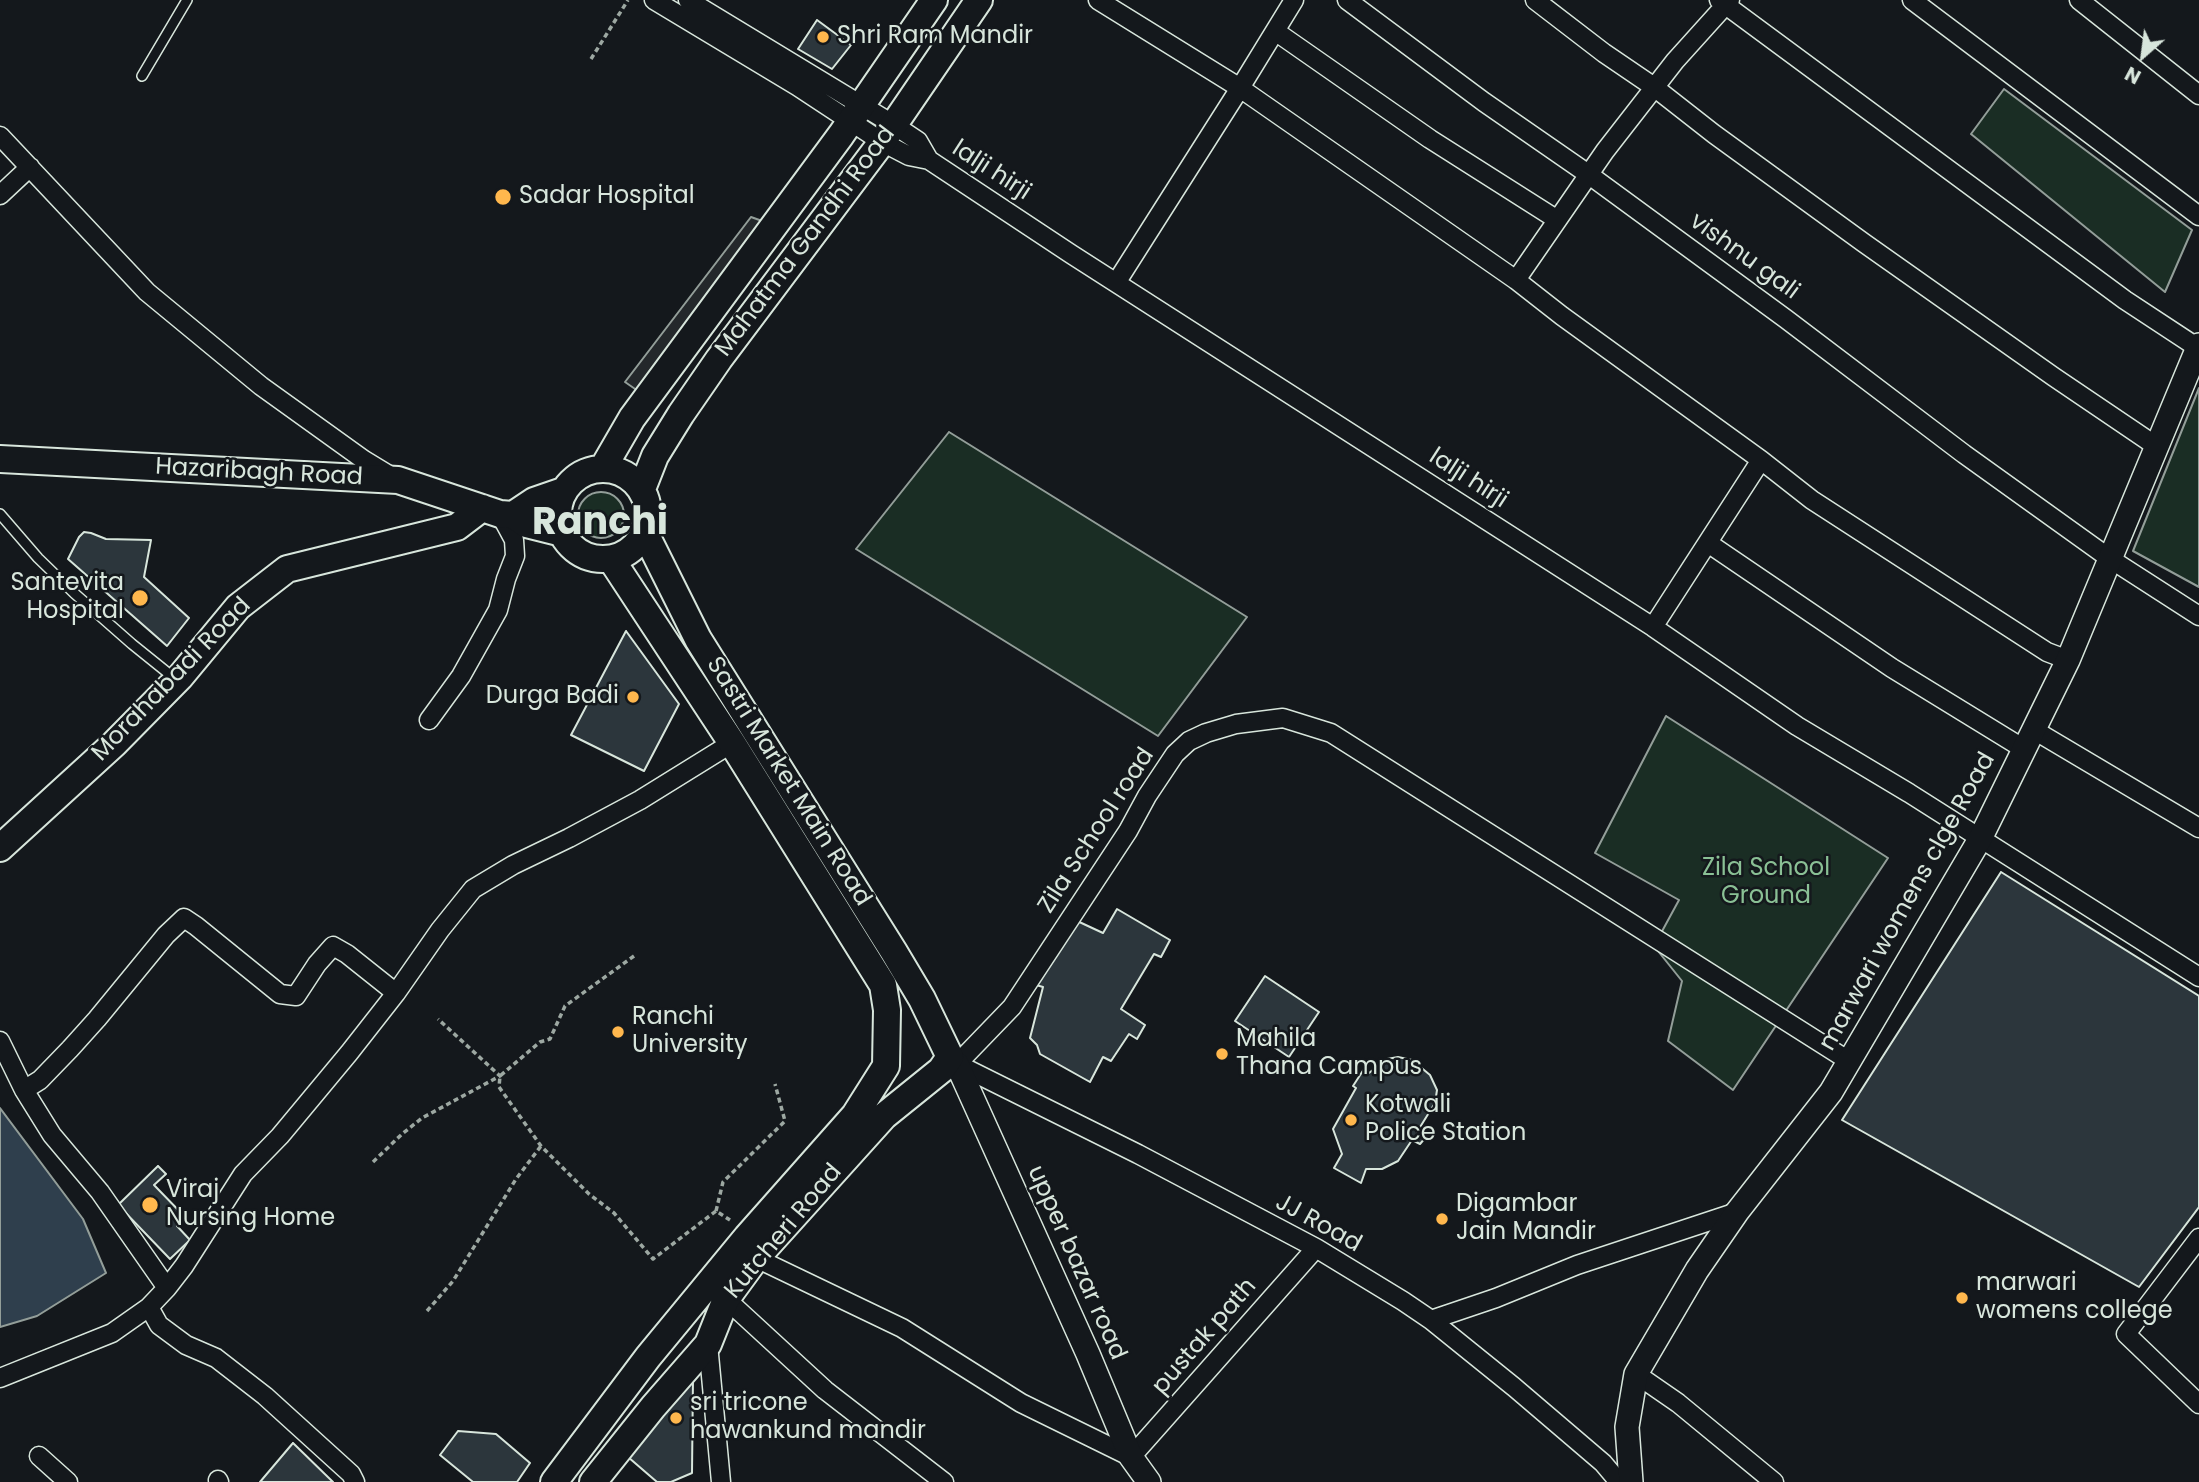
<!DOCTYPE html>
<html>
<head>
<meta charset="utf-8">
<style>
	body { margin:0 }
	#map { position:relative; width:2199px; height:1482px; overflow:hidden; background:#14181c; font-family:Poppins,sans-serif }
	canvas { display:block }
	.north { position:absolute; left:2108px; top:21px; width:70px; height:70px; -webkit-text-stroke:5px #14181c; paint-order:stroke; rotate:208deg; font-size:19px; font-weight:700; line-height:28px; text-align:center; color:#d8e6dc }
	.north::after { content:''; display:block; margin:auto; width:24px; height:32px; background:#d8e6dc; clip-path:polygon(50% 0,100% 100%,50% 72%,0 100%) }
</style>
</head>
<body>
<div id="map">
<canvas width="2199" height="1482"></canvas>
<div class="north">N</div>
</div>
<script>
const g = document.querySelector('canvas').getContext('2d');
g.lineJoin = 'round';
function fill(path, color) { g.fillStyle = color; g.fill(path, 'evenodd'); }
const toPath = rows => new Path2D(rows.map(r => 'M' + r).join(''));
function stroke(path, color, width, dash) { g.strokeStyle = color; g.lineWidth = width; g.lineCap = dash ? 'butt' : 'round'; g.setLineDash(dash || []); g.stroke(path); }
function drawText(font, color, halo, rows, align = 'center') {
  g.font = font + ' Poppins,sans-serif'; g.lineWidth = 5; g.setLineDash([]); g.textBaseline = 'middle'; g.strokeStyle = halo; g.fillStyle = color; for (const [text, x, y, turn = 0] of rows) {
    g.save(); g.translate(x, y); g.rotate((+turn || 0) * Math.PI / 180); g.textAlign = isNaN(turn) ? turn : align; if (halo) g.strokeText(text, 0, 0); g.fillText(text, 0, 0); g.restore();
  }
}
const green = toPath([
	[2004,89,2192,230,2165,292,1971,134,2004,89],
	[2199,388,2199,587,2133,551,2199,388],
	[949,432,1247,617,1158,736,856,549,949,432],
	'578 515a23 23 0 1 1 46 0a23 23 0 1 1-46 0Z',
	[1666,716,1888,858,1733,1090,1668,1041,1682,981,1654,946,1679,900,1595,853,1666,716]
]);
fill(green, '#1a2d24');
stroke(green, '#939e99', 2);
const parking = toPath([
	[751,217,765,222,638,391,625,382,751,217]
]);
fill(parking, '#24282b');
stroke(parking, '#939e99', 2);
const water = toPath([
	[0,1108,83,1219,106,1273,37,1316,0,1327,0,1108]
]);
fill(water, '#2f3f4d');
stroke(water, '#939e99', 2);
const building = toPath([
	[817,20,851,45,832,69,798,49,817,20],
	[84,532,91,533,106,539,151,540,144,577,189,618,167,646,68,559,79,537,84,532],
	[626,631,679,704,644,771,571,735,626,631],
	[2001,872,2199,996,2199,1207,2139,1287,1842,1120,2001,872],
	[1117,909,1170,940,1161,957,1154,954,1121,1009,1145,1025,1137,1039,1129,1034,1111,1061,1103,1057,1090,1082,1040,1054,1037,1045,1030,1038,1043,987,1036,985,1075,920,1103,933,1117,909],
	[1265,976,1319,1012,1289,1057,1235,1021,1265,976],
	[1398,1057,1412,1060,1430,1075,1437,1090,1435,1103,1417,1132,1426,1137,1420,1144,1412,1140,1398,1161,1382,1169,1366,1169,1361,1183,1334,1168,1342,1154,1333,1129,1356,1088,1353,1086,1364,1069,1369,1073,1387,1059,1398,1057],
	[158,1166,166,1174,154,1185,186,1218,177,1226,190,1240,170,1259,118,1205,158,1166],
	[693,1378,692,1473,671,1482,657,1482,628,1457,693,1378],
	[458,1431,496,1434,530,1463,517,1482,473,1482,440,1455,458,1431],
	[293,1443,333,1482,260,1482,293,1443]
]);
fill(building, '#2c363c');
stroke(building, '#d8e6dc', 2);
const service = toPath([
	[142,76,187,0],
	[0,514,38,558,74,593,132,644,168,673,176,676]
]);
const minor = toPath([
	[654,0,797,86,882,142,909,156,929,160,1071,254,1653,627,1797,726,1909,793,2199,977],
	[688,0,894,125,918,141,929,160],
	[1098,0,1240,88,1516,280,1562,316,1761,460,1812,500,2047,652,2068,660],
	[1347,0,1484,102,1588,174,1786,319,1964,454,2109,558,2199,616],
	[1535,0,1604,53,1654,87,1714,134,1864,243,2054,377,2156,446],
	[1719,0,2125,300,2198,348],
	[1912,0,2199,216],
	[2079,0,2199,95],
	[1275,31,1430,139,1556,219],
	[0,136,147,292,261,386,364,460,392,477],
	[0,195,30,167],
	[1516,280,1605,151,1675,61,1730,0],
	[1116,283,1240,88,1294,0],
	[1708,543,1892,668,2024,749],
	[1653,627,1761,460],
	[429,720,461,676,498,610,506,579,515,556,514,540,500,514],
	[2034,730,2199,828],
	[0,1041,24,1090,52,1135,100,1192,167,1288],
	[24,1090,40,1080,70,1049,97,1019,166,935,184,918,196,926,280,994,296,996,317,964,333,946,347,954,396,993],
	[2199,1238,2126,1334,2199,1404],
	[756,1258,902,1328,1021,1403,1131,1457,1316,1248],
	[726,1299,825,1390,944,1482],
	[149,1307,159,1325,186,1345,216,1358,265,1396,351,1474,355,1482],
	[1431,1320,1496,1298,1577,1265,1737,1212],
	[708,1344,721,1482],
	[1636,1374,1678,1403,1774,1482],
	[0,1378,112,1333,149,1307,167,1288,184,1266,243,1174,280,1136,349,1053,396,993,440,930,473,889,513,865,569,838,640,800,732,743],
	[39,1456,68,1482],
	[218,1480,219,1482],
	[1619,1482,1603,1463,1514,1387,1431,1320,1403,1301,1316,1248,1138,1154,957,1064,1012,1007,1128,831,1147,796,1175,754,1189,741,1206,733,1236,724,1283,718,1331,733,1849,1061]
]);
const tertiary = toPath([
	[947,1060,957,1064,1088,1354,1131,1457,1149,1482],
	[1631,1482,1627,1427,1636,1374,1697,1270,1737,1212,1831,1092,1980,839,2068,660,2199,345]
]);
const secondary = toPath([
	[0,459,398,480,500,514,513,515,526,524,562,533],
	[603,468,632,418,841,135,934,0],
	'558 514a45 45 0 1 1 90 0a45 45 0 1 1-90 0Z',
	[642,489,655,456,681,414,719,359,882,142,979,0],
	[513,515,534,501,563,491],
	[0,848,114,744,180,677,238,607,287,569,457,527,482,508],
	[554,1482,648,1357,747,1237,855,1115,886,1066,887,1010,883,985,732,743,611,559],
	[593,1482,653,1407,708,1344,726,1299,756,1258,884,1116,941,1070,950,1057,922,999,894,952,698,639,645,533]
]);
stroke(service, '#d8e6dc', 12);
stroke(minor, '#d8e6dc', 21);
stroke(tertiary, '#d8e6dc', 26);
stroke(secondary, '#d8e6dc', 30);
stroke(toPath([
	[591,59,628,0],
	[634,956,565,1006,550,1039,540,1042,500,1076,499,1087,541,1146,589,1194,614,1213,653,1259,716,1211,730,1220],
	[373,1162,402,1134,422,1118,500,1076,438,1019],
	[716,1211,723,1182,785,1121,775,1084],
	[427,1311,453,1281,516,1179,541,1146]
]), '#9da8a2', 3.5, [5, 3.5]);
stroke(service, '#14181c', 9);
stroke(minor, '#14181c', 18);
stroke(tertiary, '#14181c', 23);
stroke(secondary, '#14181c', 26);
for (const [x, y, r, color] of [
	[823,37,7,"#ffb74d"],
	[503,197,9,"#ffb74d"],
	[140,598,9,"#ffb74d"],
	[633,697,7,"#ffb74d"],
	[618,1032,7,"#ffb74d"],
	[1222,1054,7,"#ffb74d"],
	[1351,1120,7,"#ffb74d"],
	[150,1205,9,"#ffb74d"],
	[1442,1219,7,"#ffb74d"],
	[1962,1298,7,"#ffb74d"],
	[676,1418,7,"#ffb74d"]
]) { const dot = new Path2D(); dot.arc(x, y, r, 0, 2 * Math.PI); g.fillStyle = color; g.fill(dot); stroke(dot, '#14181c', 2.5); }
drawText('24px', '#d8e6dc', '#14181c', [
	["Shri Ram Mandir",837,37],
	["Sadar Hospital",519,197],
	["Santevita",124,584,"right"],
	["Hospital",124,612,"right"],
	["Durga Badi",619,697,"right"],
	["Ranchi",632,1018],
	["University",632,1046],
	["Mahila",1236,1040],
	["Thana Campus",1236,1068],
	["Kotwali",1365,1106],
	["Police Station",1365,1134],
	["Viraj",166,1191],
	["Nursing Home",166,1219],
	["Digambar",1456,1205],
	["Jain Mandir",1456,1233],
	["marwari",1976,1284],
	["womens college",1976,1312],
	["sri tricone",690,1404],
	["hawankund mandir",690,1432]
], 'left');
drawText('24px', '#d8e6dc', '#14181c', [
	["lalji hirji",991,171,33],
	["Mahatma Gandhi Road",806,242,-53],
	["vishnu gali",1744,257,36],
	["Hazaribagh Road",259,473,3],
	["lalji hirji",1468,479,33],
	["Morahabadi Road",172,680,-46],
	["Sastri Market Main Road",788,782,58],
	["Zila School road",1097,831,-57],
	["marwari womens clge Road",1908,902,-61],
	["JJ Road",1318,1224,29],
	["Kutcheri Road",784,1232,-50],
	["upper bazar road",1076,1263,66],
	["pustak path",1205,1337,-49]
]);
drawText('24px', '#8ac095', '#14181c', [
	["Zila School",1766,869],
	["Ground",1766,897]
]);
drawText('bold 38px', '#d8e6dc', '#14181c', [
	["Ranchi",600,524]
]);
</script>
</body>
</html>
